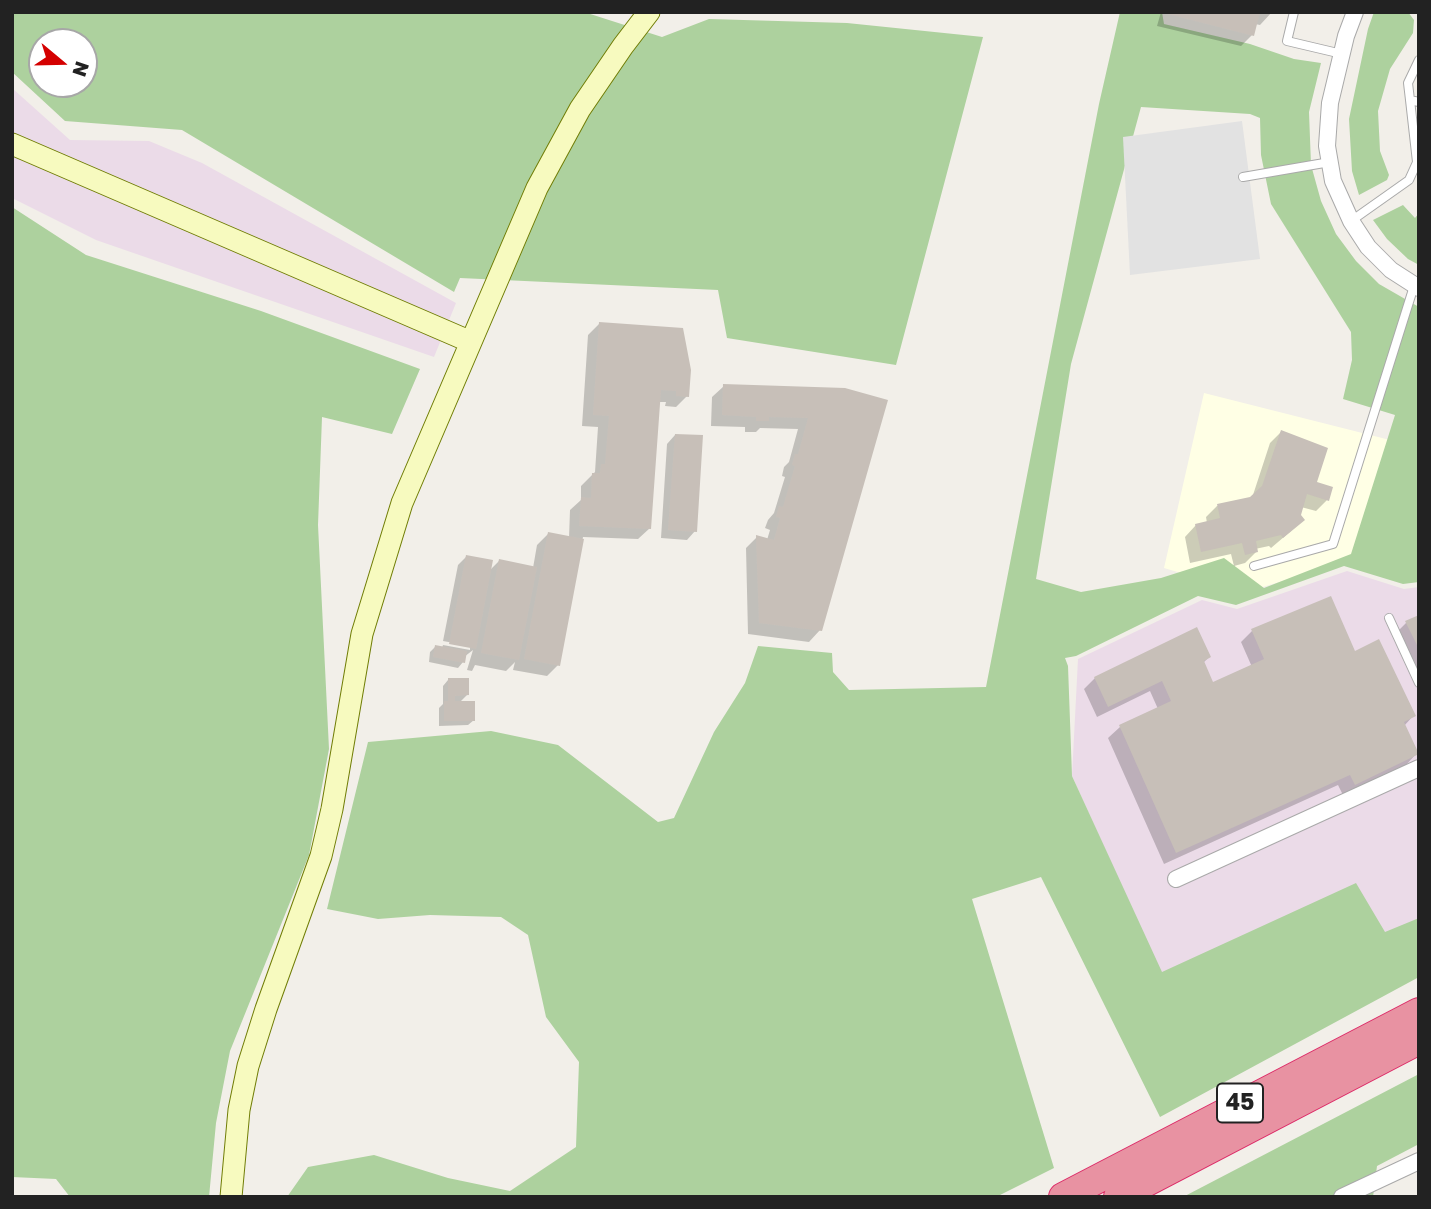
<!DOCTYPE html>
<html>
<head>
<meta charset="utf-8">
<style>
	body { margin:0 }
	#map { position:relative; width:1431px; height:1209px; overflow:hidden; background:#f2efe9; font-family:"Golos Text",sans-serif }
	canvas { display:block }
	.frame { position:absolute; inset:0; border:14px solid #222; pointer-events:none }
	.north { position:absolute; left:28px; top:28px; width:70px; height:70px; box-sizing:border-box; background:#fff; border:2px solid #a7a7a7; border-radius:50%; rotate:109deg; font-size:19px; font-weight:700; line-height:28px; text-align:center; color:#222 }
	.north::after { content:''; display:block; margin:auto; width:24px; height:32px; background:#d40000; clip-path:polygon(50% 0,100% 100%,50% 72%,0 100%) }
</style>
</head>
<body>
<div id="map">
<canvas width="1431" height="1209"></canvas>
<div class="frame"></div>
<div class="north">N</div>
</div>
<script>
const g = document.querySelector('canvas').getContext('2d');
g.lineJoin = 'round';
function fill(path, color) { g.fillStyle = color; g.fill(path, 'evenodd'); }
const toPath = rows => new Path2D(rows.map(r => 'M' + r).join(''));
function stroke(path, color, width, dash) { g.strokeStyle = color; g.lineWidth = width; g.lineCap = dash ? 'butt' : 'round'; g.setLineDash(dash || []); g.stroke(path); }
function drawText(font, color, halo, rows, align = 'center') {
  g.font = font + ' "Golos Text",sans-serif'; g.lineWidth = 7; g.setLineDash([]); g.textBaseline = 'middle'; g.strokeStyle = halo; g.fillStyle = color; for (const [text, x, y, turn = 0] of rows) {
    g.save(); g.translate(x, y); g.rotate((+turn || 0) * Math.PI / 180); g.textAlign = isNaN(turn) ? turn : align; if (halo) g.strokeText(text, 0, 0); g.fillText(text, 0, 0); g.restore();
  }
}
fill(toPath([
	[12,88,70,140,149,141,202,163,456,303,434,357,96,240,12,198],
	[1347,571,1404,589,1419,587,1419,931,1192,1042,1072,776,1078,659,1202,600,1237,609]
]), '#ebdbe8');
fill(toPath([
	[1204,393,1390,440,1356,559,1246,592,1164,568]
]), '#ffffe5');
fill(toPath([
	[12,12,584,12,662,37,709,19,847,23,983,37,896,365,727,338,718,290,460,278,454,292,182,130,65,121,12,72],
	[42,42,84,42,84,84,42,84],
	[1120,12,1162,12,1164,24,1250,44,1294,59,1321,63,1309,112,1311,165,1321,201,1336,234,1356,261,1379,284,1419,307,1419,582,1403,584,1344,566,1236,605,1198,596,1076,656,1065,658,1068,666,1072,776,1162,972,1356,883,1385,932,1419,918,1419,977,1160,1117,1041,877,972,899,1054,1168,996,1197,287,1197,308,1167,374,1155,448,1178,510,1191,576,1147,579,1062,546,1017,528,935,501,917,430,915,378,919,327,909,368,742,491,731,558,745,658,822,674,818,714,732,745,683,758,646,832,653,833,672,849,690,986,687,1099,104],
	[1141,107,1250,114,1260,118,1261,155,1271,204,1351,332,1352,360,1343,399,1395,415,1351,554,1264,588,1224,558,1161,578,1081,592,1036,579,1071,364],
	[1374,12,1408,12,1414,20,1413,33,1390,69,1378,111,1380,151,1389,175,1387,180,1359,195,1352,171,1349,119,1368,29],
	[1403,205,1415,218,1419,213,1419,265,1408,259,1387,239,1373,220],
	[12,207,86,255,261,311,420,369,392,434,322,417,318,525,329,749,309,855,230,1051,216,1123,209,1197,70,1197,56,1179,12,1177],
	[1419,1074,1419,1144,1377,1166,1373,1197,1183,1197]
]), '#add19e');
fill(toPath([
	[1242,121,1260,259,1130,275,1123,137]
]), '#e2e2e2');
fill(toPath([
	[1161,12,1272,12,1260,25,1255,24,1252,35,1241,46,1157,26],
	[599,324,687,396,676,407,665,406,666,402,658,402,650,528,638,539,583,537,558,665,547,676,513,670,515,662,506,671,475,665,472,671,467,670,473,650,464,657,463,662,458,668,429,662,430,652,436,646,442,648,443,645,470,650,470,646,443,641,458,565,466,557,489,571,499,561,533,568,537,545,548,534,569,538,570,510,581,500,581,486,595,472,598,427,582,426,588,335],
	[724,386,844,390,820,630,809,642,748,634,746,548,757,537,767,540,770,530,765,528,768,520,774,513,785,477,782,476,784,467,789,462,798,429,760,428,756,432,745,432,745,427,711,426,712,397],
	[1281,432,1327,500,1316,511,1301,507,1291,531,1271,548,1269,546,1255,549,1256,552,1245,563,1234,566,1231,554,1190,563,1185,537,1196,525,1207,523,1206,517,1217,506,1252,498,1270,443],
	[675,435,695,531,687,540,661,538,667,444],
	[1419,617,1419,683,1395,634,1406,623],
	[1252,631,1354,654,1414,715,1404,726,1417,753,1406,765,1343,795,1338,785,1164,864,1108,738,1120,727,1158,709,1150,691,1097,717,1084,689,1095,678,1209,657,1203,663,1212,685,1252,667,1241,642],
	[448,680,467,695,459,703,474,720,468,725,439,726,439,708,443,704,443,686]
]), '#0003');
fill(toPath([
	[1168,12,1260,12,1254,36,1168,14],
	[599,322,683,328,691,370,689,397,676,396,676,391,661,390,651,529,579,526,581,497,591,498,592,473,600,473,601,464,605,464,609,416,593,415],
	[723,384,845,388,888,400,822,631,759,623,756,535,774,540,780,518,776,517,779,506,783,507,795,466,792,465,795,454,798,454,808,418,769,417,769,421,756,421,756,417,722,415],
	[1281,430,1328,448,1317,482,1333,487,1329,501,1307,494,1301,515,1305,520,1283,538,1281,535,1256,541,1258,552,1245,555,1242,543,1201,552,1195,524,1220,518,1217,504,1250,497,1262,486],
	[675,434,703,435,697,532,668,530],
	[548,532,584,539,560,666,524,659],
	[466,555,493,560,476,649,449,644],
	[499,559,537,567,519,660,481,653],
	[1331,596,1355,651,1379,639,1416,716,1404,722,1419,754,1355,785,1350,775,1176,853,1119,725,1171,701,1162,681,1108,707,1094,677,1197,627,1211,657,1204,661,1213,682,1264,659,1251,629],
	[1419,615,1419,649,1405,621],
	[435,645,467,651,465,663,433,657],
	[448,678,469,678,469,695,455,696,455,701,475,701,475,721,444,721,444,701,448,701]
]), '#c7bfb8');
const lane = toPath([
	[1294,12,1287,41,1342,54],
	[1419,60,1408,83,1410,100,1419,102],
	[1410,100,1417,162],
	[1243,177,1330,162],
	[1351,221,1409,180,1419,158],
	[1254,566,1333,544,1414,286],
	[1389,618,1419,683]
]);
const street = toPath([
	[1355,12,1346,36,1330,103,1327,146,1333,181,1351,221,1368,247,1391,270,1419,288],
	[1176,879,1419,768],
	[1342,1197,1419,1161]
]);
const secondary = toPath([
	[12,144,471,342],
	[231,1197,239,1110,248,1066,266,1009,321,856,332,809,362,634,402,503,537,188,580,109,623,46,649,12]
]);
const highway = toPath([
	[1063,1197,1419,1012],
	[1118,1197,1419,1040]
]);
stroke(lane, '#a9a9a9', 10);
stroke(street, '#a9a9a9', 18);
stroke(secondary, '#707d05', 23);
stroke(highway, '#dc2a67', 30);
stroke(lane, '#fff', 8);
stroke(street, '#fff', 16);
stroke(secondary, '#f7fabf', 21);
stroke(highway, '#e892a2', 28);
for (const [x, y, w] of [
	[1240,1103,46]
]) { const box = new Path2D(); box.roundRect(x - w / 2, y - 19.5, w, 39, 5); g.fillStyle = '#fff'; g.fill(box); stroke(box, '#222', 2); }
drawText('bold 23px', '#222', null, [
	["45",1240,1103]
]);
</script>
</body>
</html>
